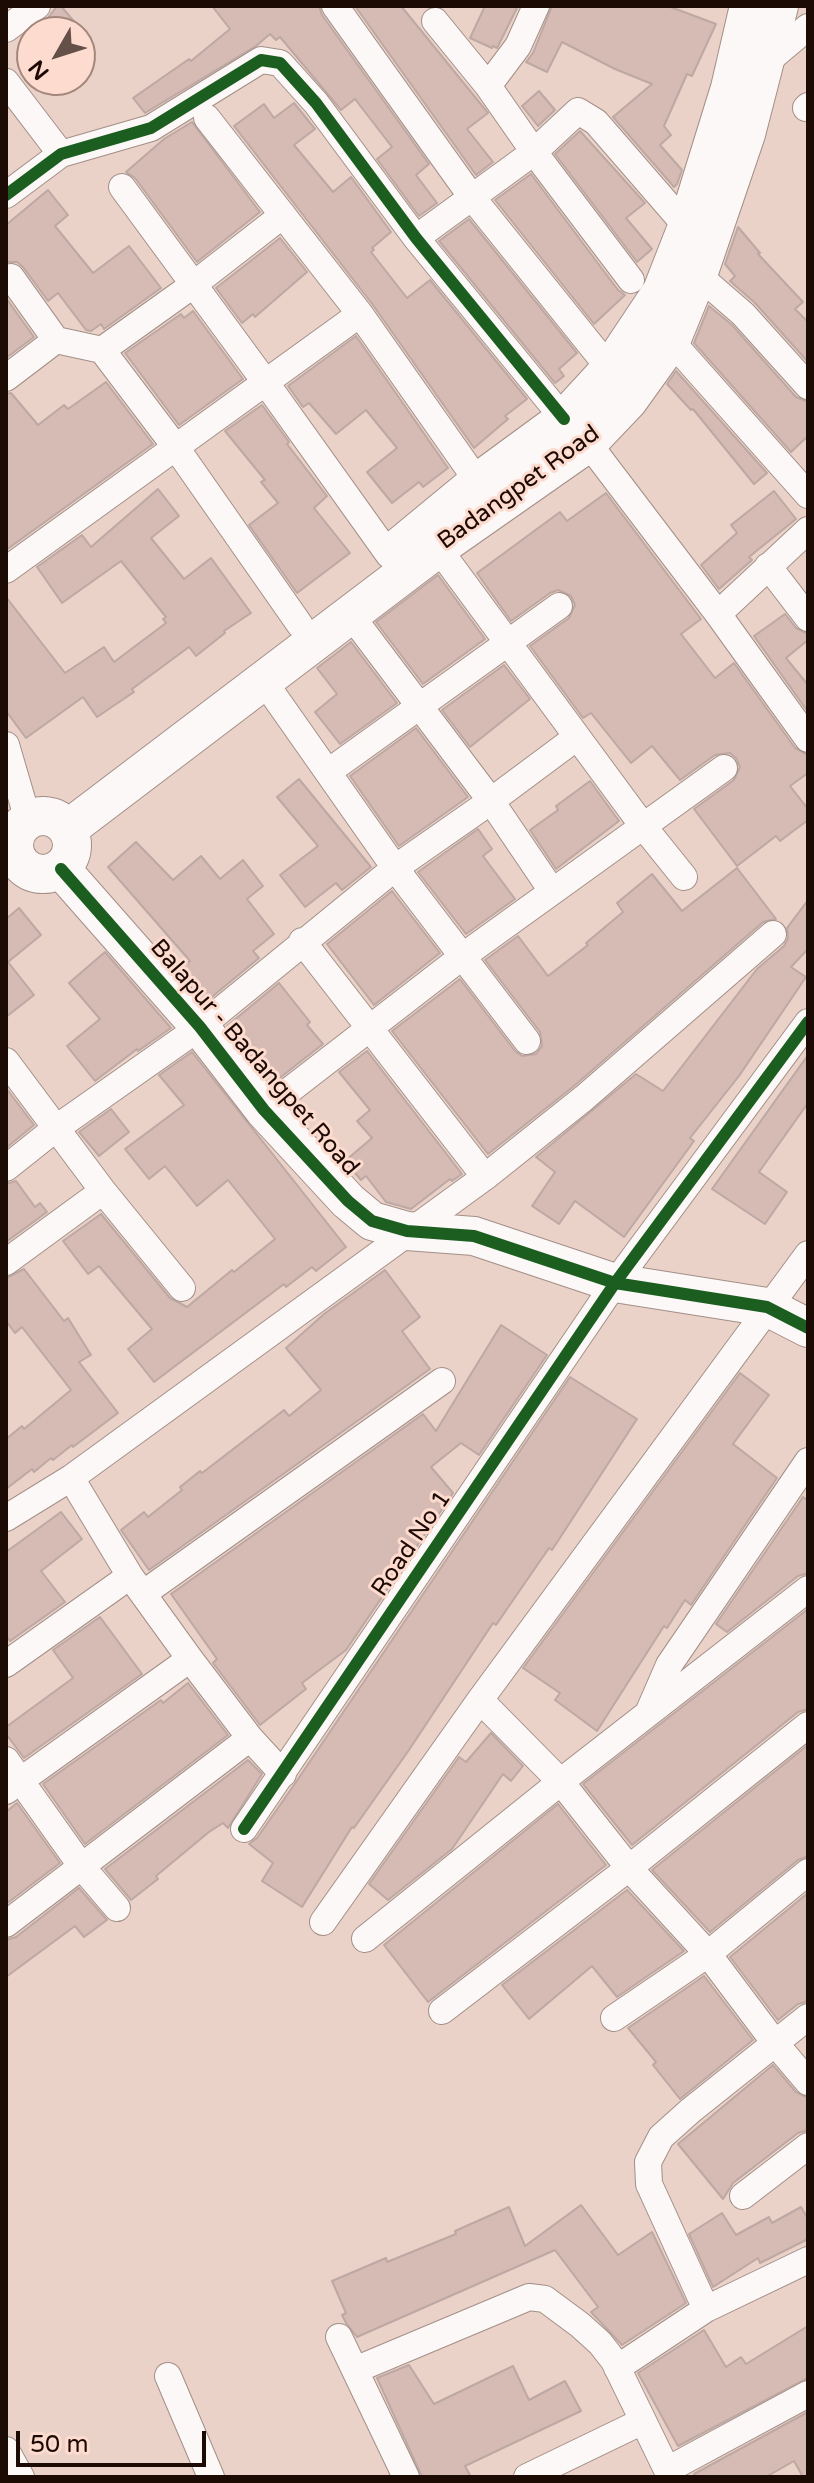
<!DOCTYPE html>
<html>
<head>
<meta charset="utf-8">
<style>
	body { margin:0 }
	#map { position:relative; width:814px; height:2483px; overflow:hidden; background:#ead2c8; font-family:"Varela Round",sans-serif }
	canvas { display:block }
	.frame { position:absolute; inset:0; border:8px solid #1c0a04; pointer-events:none }
	.north { position:absolute; left:16px; top:16px; width:80px; height:80px; box-sizing:border-box; background:#fddbce; border:2px solid #a3877d; border-radius:50%; rotate:231deg; font-size:22px; font-weight:700; line-height:32px; text-align:center; color:#1c0a04 }
	.north::after { content:''; display:block; margin:auto; width:28px; height:36px; background:#645049; clip-path:polygon(50% 0,100% 100%,50% 72%,0 100%) }
	.scale { position:absolute; left:16px; top:2431px; width:190px; height:36px; box-sizing:border-box; border:4px solid #1c0a04; border-top:0; padding-left:10px; font-size:24px; line-height:28px; white-space:nowrap; color:#1c0a04; -webkit-text-stroke:6px #fddbce; paint-order:stroke }
</style>
</head>
<body>
<div id="map">
<canvas width="814" height="2483"></canvas>
<div class="frame"></div>
<div class="north">N</div>
<div class="scale">50 m</div>
</div>
<script>
const g = document.querySelector('canvas').getContext('2d');
g.lineJoin = 'round';
function fill(path, color) { g.fillStyle = color; g.fill(path, 'evenodd'); }
const toPath = rows => new Path2D(rows.map(r => 'M' + r).join(''));
function stroke(path, color, width, dash) { g.strokeStyle = color; g.lineWidth = width; g.lineCap = dash ? 'butt' : 'round'; g.setLineDash(dash || []); g.stroke(path); }
function drawText(font, color, halo, rows, align = 'center') {
  g.font = font + ' "Varela Round",sans-serif'; g.lineWidth = 6; g.setLineDash([]); g.textBaseline = 'middle'; g.strokeStyle = halo; g.fillStyle = color; for (const [text, x, y, turn = 0] of rows) {
    g.save(); g.translate(x, y); g.rotate((+turn || 0) * Math.PI / 180); g.textAlign = isNaN(turn) ? turn : align; if (halo) g.strokeText(text, 0, 0); g.fillText(text, 0, 0); g.restore();
  }
}
const building = toPath([
	[57,6,61,6,83,32,29,32,47,19,57,6],
	[212,6,319,6,322,15,429,164,416,175,437,203,419,216,377,159,392,147,355,99,341,110,280,37,276,40,270,34,256,46,145,113,133,98,189,59,191,61,230,29,212,6],
	[355,6,401,6,488,113,467,129,493,162,476,175,355,6],
	[485,6,518,6,497,48,493,46,492,48,470,38,485,6],
	[552,6,668,6,716,24,692,76,687,74,664,126,671,135,660,145,682,170,677,184,674,187,613,117,652,84,615,69,562,42,547,72,526,62,533,53,552,6],
	[539,91,555,110,538,126,522,106,539,91],
	[294,103,315,129,294,145,333,192,351,177,391,232,372,248,374,250,371,252,407,298,430,280,527,399,505,416,508,419,474,448,373,305,234,126,264,104,274,118,294,103],
	[192,122,260,212,197,262,135,178,126,172,164,139,192,122],
	[580,131,645,203,626,218,652,249,637,262,555,154,580,131],
	[531,174,618,290,625,295,594,324,495,200,531,174],
	[48,190,68,215,55,226,93,273,129,246,161,288,104,329,101,324,91,331,86,330,58,293,48,301,23,267,17,262,6,262,6,225,48,190],
	[469,219,577,353,559,369,564,376,555,383,439,241,469,219],
	[738,227,760,253,758,254,803,302,795,309,808,322,808,362,755,303,730,281,735,276,725,264,738,227],
	[280,238,307,272,255,317,253,314,242,323,216,288,280,238],
	[6,298,34,337,6,358,6,298],
	[709,306,732,325,796,397,808,402,808,436,791,452,694,343,709,306],
	[193,311,243,379,179,425,125,353,181,314,184,318,193,311],
	[356,336,448,468,423,487,419,482,392,503,367,472,397,448,366,410,336,434,309,403,303,407,288,386,356,336],
	[676,371,767,473,754,484,693,409,691,410,667,384,676,371],
	[106,382,153,444,6,550,6,394,11,393,38,425,64,405,68,409,106,382],
	[262,405,289,442,287,444,327,496,314,508,350,553,297,593,249,525,278,503,261,482,265,480,225,431,262,405],
	[158,489,179,516,151,538,184,579,211,558,251,613,224,631,225,633,196,656,189,647,132,689,134,692,97,717,83,697,26,738,6,711,6,597,65,673,104,647,114,662,166,623,163,619,166,617,121,561,62,603,37,567,82,535,91,547,158,489],
	[774,491,796,519,749,557,752,560,719,589,701,565,737,533,731,525,774,491],
	[606,493,701,619,681,634,715,678,734,663,795,748,808,755,808,773,790,786,808,809,808,820,780,841,776,836,737,866,694,809,734,780,740,767,736,758,730,753,715,755,680,780,652,746,631,763,591,713,583,718,530,646,569,618,575,605,571,596,558,590,550,593,511,621,477,573,560,512,567,521,606,493],
	[438,575,485,639,423,684,376,622,438,575],
	[785,614,796,628,808,634,808,640,786,658,808,685,808,712,754,636,785,614],
	[351,642,397,703,340,744,315,712,337,694,317,668,351,642],
	[504,665,530,699,470,747,442,710,504,665],
	[416,728,468,797,399,846,350,776,416,728],
	[299,779,371,867,342,890,336,883,305,907,280,875,318,846,277,797,299,779],
	[590,781,619,821,556,869,530,830,558,810,556,806,590,781],
	[478,829,492,849,483,856,515,899,466,934,418,872,478,829],
	[136,842,173,880,201,856,220,879,243,860,263,886,247,899,274,934,253,951,259,958,207,1001,181,967,190,961,108,867,136,842],
	[737,868,776,919,763,922,574,1086,488,1154,392,1031,460,979,515,1051,522,1056,536,1054,542,1046,540,1032,485,960,518,936,548,976,588,945,586,943,623,912,617,903,652,874,682,911,737,868],
	[392,891,440,953,374,1005,327,944,392,891],
	[808,900,808,949,791,967,806,977,739,1076,690,1138,694,1141,624,1237,575,1201,559,1224,532,1206,555,1172,536,1157,636,1074,663,1091,757,969,784,946,788,938,787,928,808,900],
	[19,908,41,935,8,962,34,995,6,1017,6,919,19,908],
	[105,952,171,1028,138,1051,137,1049,95,1081,67,1046,100,1019,69,983,105,952],
	[279,983,310,1022,307,1025,323,1044,272,1084,227,1026,279,983],
	[367,1051,462,1174,452,1181,450,1179,411,1209,386,1202,366,1176,361,1180,345,1161,372,1138,357,1121,370,1110,339,1072,367,1051],
	[192,1052,346,1247,316,1271,312,1267,286,1287,284,1284,154,1382,128,1349,152,1329,99,1266,88,1274,63,1241,101,1214,170,1298,187,1307,232,1270,234,1272,275,1239,228,1180,197,1206,165,1166,149,1179,125,1149,184,1105,159,1075,192,1052],
	[808,1055,808,1103,759,1172,787,1192,765,1224,712,1189,808,1055],
	[6,1088,34,1125,6,1148,6,1088],
	[111,1109,129,1132,99,1156,79,1132,111,1109],
	[16,1181,35,1207,40,1203,47,1212,6,1242,6,1184,16,1181],
	[24,1269,64,1321,68,1318,91,1355,79,1362,118,1413,73,1447,72,1445,53,1460,51,1458,34,1472,32,1469,6,1489,6,1439,22,1426,24,1429,71,1390,22,1327,15,1333,6,1321,6,1278,24,1269],
	[385,1270,420,1317,402,1331,430,1369,149,1570,121,1530,144,1512,148,1517,182,1490,180,1487,200,1471,202,1473,284,1410,289,1416,321,1390,286,1348,324,1314,385,1270],
	[501,1325,547,1355,479,1455,461,1443,431,1467,453,1493,346,1650,302,1683,306,1689,260,1725,213,1663,217,1659,171,1594,423,1414,436,1431,501,1325],
	[740,1373,769,1395,733,1444,777,1478,691,1605,685,1600,667,1628,664,1626,597,1731,555,1700,560,1693,523,1668,740,1373],
	[570,1377,637,1419,569,1524,552,1550,549,1548,496,1625,493,1623,409,1750,354,1828,352,1827,302,1907,262,1881,273,1863,249,1844,257,1838,294,1785,570,1377],
	[803,1497,808,1501,808,1573,798,1576,727,1632,716,1624,803,1497],
	[61,1512,82,1539,41,1571,65,1602,10,1641,6,1636,6,1552,61,1512],
	[808,1609,808,1709,798,1712,632,1845,583,1784,808,1609],
	[100,1617,142,1674,24,1758,6,1734,6,1727,73,1678,53,1650,100,1617],
	[188,1683,228,1735,85,1844,43,1784,161,1700,163,1703,188,1683],
	[491,1733,523,1766,511,1781,503,1774,452,1849,388,1900,369,1884,459,1757,466,1762,491,1733],
	[808,1745,808,1856,798,1860,710,1932,652,1870,808,1745],
	[248,1760,262,1774,228,1828,223,1823,209,1832,156,1876,158,1879,131,1900,105,1869,248,1760],
	[17,1803,60,1863,6,1904,6,1812,17,1803],
	[558,1804,606,1865,428,2002,384,1945,558,1804],
	[79,1888,107,1920,84,1937,75,1926,6,1977,6,1940,16,1937,79,1888],
	[627,1890,684,1951,617,1997,592,1966,529,2019,502,1985,627,1890],
	[808,1893,808,2001,798,2004,778,2020,730,1957,808,1893],
	[704,1976,753,2040,680,2099,653,2065,656,2062,628,2028,704,1976],
	[773,2065,796,2092,808,2098,808,2130,798,2133,733,2183,723,2199,678,2144,773,2065],
	[581,2205,618,2255,652,2232,686,2303,622,2345,591,2312,598,2307,555,2250,357,2337,346,2323,342,2315,346,2313,332,2281,386,2258,387,2262,456,2234,455,2231,509,2207,525,2246,581,2205],
	[801,2207,808,2219,808,2239,760,2263,758,2258,713,2287,689,2234,722,2213,736,2235,769,2217,772,2223,801,2207],
	[808,2326,808,2378,678,2446,638,2373,704,2330,726,2367,741,2357,746,2364,808,2326],
	[409,2365,434,2404,513,2366,529,2400,565,2381,581,2411,465,2466,471,2477,422,2477,377,2378,409,2365],
	[808,2412,808,2477,803,2477,794,2461,766,2477,696,2477,694,2474,808,2412]
]);
fill(building, '#d6bab4');
stroke(building, '#bda8a3', 2);
const street = toPath([
	[335,6,471,196,610,369],
	[435,21,488,86,534,152,631,280],
	[6,29,37,6],
	[764,64,808,27],
	[6,82,61,154],
	[488,86,518,46,536,6],
	[806,108,808,106],
	[207,118,360,314,478,482],
	[122,187,266,383,389,555],
	[6,195,61,154,151,128,261,60,280,63,316,103,416,238,564,419],
	[416,238,534,152,578,111,596,122,687,227],
	[698,275,743,314,808,386],
	[11,277,56,340,102,350,177,449,300,625],
	[671,341,808,495],
	[102,350,193,285,283,215],
	[6,378,56,340],
	[588,443,718,614,808,739],
	[438,548,643,826,684,877],
	[768,566,808,618],
	[6,570,360,314],
	[350,614,491,801,552,891],
	[718,614,808,530],
	[263,680,395,868,527,1041],
	[6,745,28,820],
	[328,772,559,606],
	[302,941,485,1177],
	[6,1061,103,1191,182,1288],
	[264,1110,463,956,724,768],
	[6,1168,55,1129,200,1027,395,868,491,801,577,737],
	[6,1262,103,1191],
	[71,1478,485,1177,584,1098,773,934],
	[6,1518,71,1478,130,1576,190,1659,250,1738,283,1774],
	[144,1593,442,1381],
	[6,1664,130,1576],
	[480,1700,561,1782,629,1868,708,1954,775,2043,808,2082],
	[649,1711,669,1665,808,1461],
	[6,1760,82,1867,117,1908],
	[6,1791,190,1659],
	[244,1829,615,1283,808,1022],
	[323,1922,480,1700,808,1254],
	[6,1924,250,1738],
	[365,1939,573,1772,808,1589],
	[442,2011,629,1868,808,1725],
	[614,2018,708,1954,808,1872],
	[743,2196,808,2146],
	[706,2309,649,2184,648,2162,661,2137,690,2111,808,2017],
	[339,2337,406,2477],
	[617,2368,706,2309,808,2260],
	[355,2370,529,2297,545,2299,580,2325,600,2343,614,2361,667,2470,808,2394],
	[168,2376,211,2477],
	[6,2450,21,2477],
	[527,2477,643,2421]
]);
const secondary = toPath([
	[398,548,478,482,564,419,610,369,662,291,687,227,730,88,749,6],
	'14 845a29 29 0 1 1 58 0a29 29 0 1 1-58 0Z',
	[68,829,438,548,588,443,628,401,671,341,698,275,746,134,779,6],
	[61,869,200,1027,264,1110,348,1201,372,1221,407,1231,474,1236,615,1283,767,1307,808,1328]
]);
stroke(street, '#a38f87', 28);
stroke(secondary, '#a38f87', 40);
stroke(street, '#fcf8f7', 26);
stroke(secondary, '#fcf8f7', 38);
stroke(toPath([
	[6,195,61,154,151,128,261,60,280,63,316,103,416,238,564,419],
	[61,869,200,1027,264,1110,348,1201,372,1221,407,1231,474,1236,615,1283,767,1307,808,1328],
	[244,1829,615,1283,808,1022]
]), '#1b5e20', 12);
drawText('24px', '#1c0a04', '#fddbce', [
	["Badangpet Road",519,488,-36],
	["Balapur - Badangpet Road",254,1058,49],
	["Road No 1",412,1544,-56]
]);
</script>
</body>
</html>
